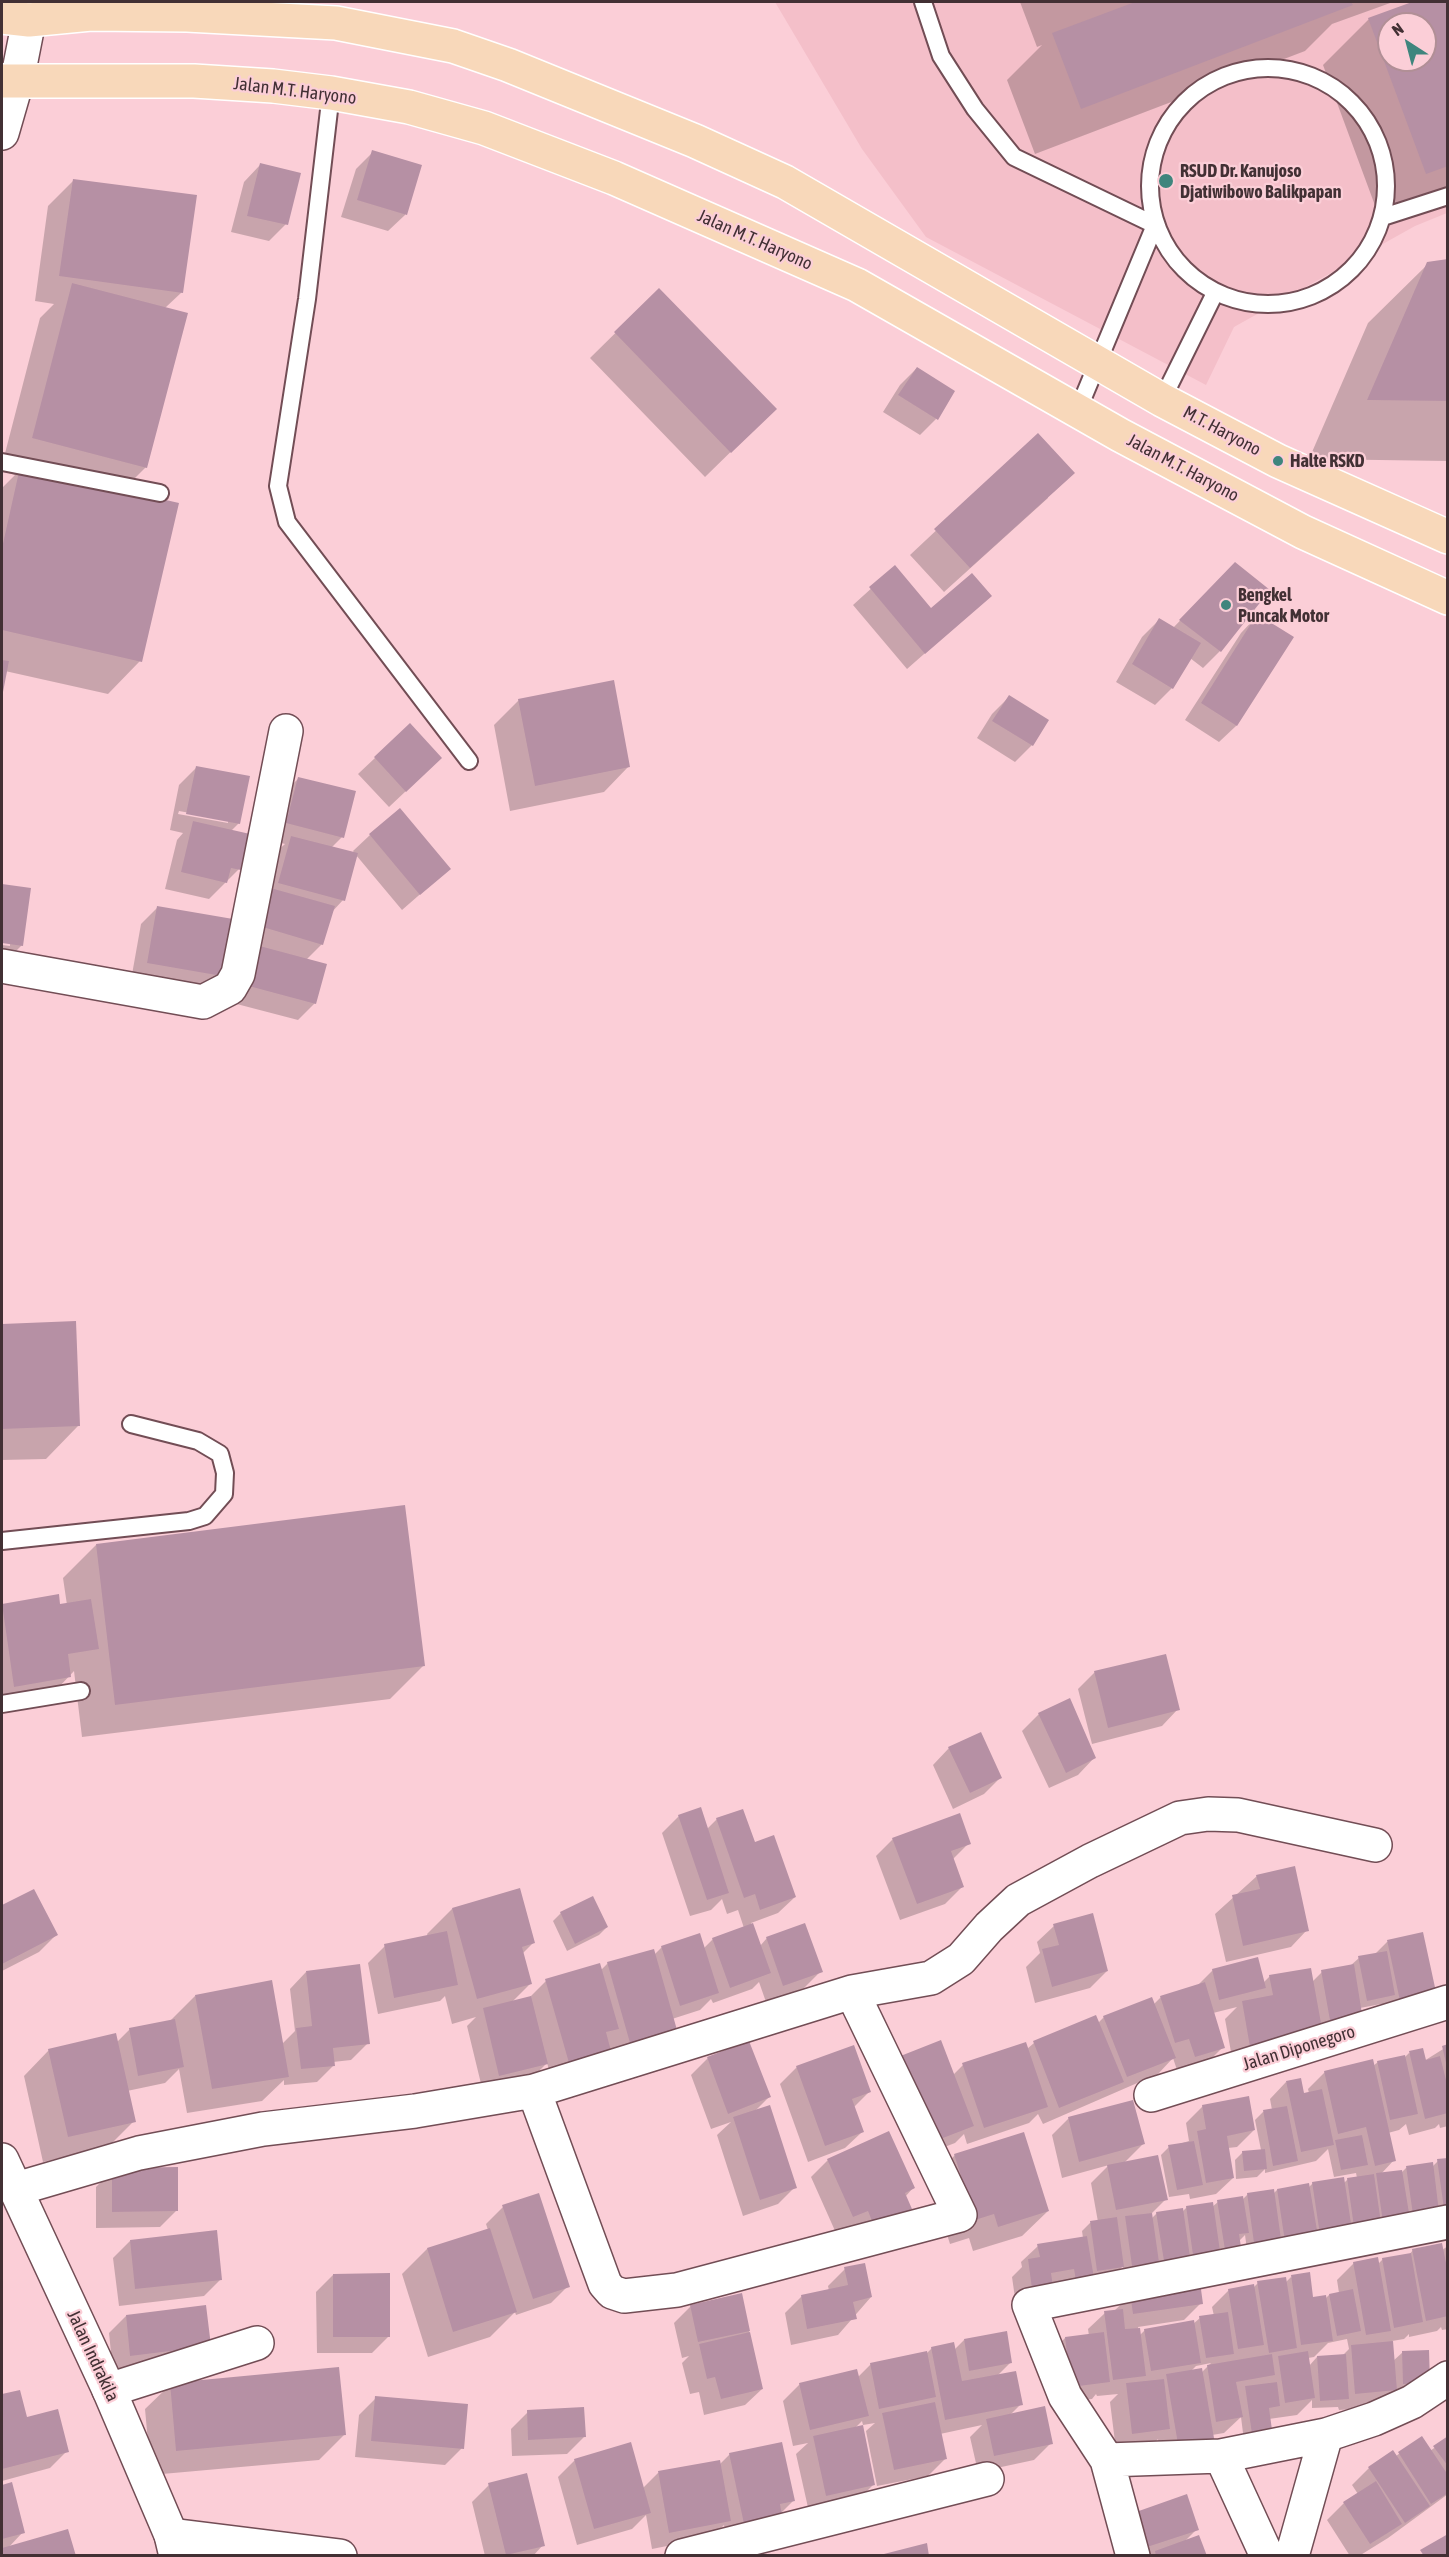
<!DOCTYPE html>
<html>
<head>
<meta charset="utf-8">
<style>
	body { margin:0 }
	#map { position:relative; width:1449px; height:2557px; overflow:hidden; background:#fbced7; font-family:"Asap Condensed",sans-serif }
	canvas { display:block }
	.frame { position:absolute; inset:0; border:3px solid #423034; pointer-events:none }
	.north { position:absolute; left:1377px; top:12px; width:60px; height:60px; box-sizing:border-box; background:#fbced7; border:2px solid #b18f96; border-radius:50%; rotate:324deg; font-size:16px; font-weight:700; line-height:24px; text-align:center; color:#423034 }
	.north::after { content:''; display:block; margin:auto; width:21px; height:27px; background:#3f857d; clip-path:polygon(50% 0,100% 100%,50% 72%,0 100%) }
</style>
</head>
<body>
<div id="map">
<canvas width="1449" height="2557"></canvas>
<div class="frame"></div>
<div class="north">N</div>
</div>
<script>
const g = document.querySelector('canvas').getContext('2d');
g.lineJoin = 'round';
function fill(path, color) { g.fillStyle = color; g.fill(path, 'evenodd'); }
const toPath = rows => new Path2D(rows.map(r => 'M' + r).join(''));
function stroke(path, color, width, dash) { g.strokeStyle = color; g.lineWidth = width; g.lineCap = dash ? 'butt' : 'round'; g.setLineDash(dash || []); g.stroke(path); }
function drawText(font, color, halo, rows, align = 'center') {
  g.font = font + ' "Asap Condensed",sans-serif'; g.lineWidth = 4.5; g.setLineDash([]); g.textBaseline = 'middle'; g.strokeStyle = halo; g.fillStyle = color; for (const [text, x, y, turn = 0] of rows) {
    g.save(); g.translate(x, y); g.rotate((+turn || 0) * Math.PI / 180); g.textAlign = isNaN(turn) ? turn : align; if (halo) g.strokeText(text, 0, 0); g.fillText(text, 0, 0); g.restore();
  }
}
fill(toPath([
	[775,2,1447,2,1447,213,1415,226,1234,327,1206,385,926,237,862,149],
	[1389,24,1425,24,1425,60,1389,60]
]), '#f4bfc9');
fill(toPath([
	[1020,2,1393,2,1332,24,1305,51,1035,154,1007,80,1042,45,1037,47],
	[1416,2,1448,2,1448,194,1380,219,1323,65,1369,19],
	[1389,24,1425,24,1425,60,1389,60],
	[373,152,420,166,405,215,388,231,341,217,356,169],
	[260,165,286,224,269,241,231,232,244,182],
	[74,180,182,292,165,308,146,467,122,491,140,661,108,694,5,671,2,690,2,488,15,475,2,471,2,465,40,318,54,304,35,301,48,206],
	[1448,261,1448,461,1309,459,1368,323,1428,264],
	[659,290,749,434,705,477,590,358],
	[917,368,936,419,920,435,883,412,900,385],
	[1038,435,1048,498,944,592,910,555],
	[895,567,931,610,990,596,907,669,853,605],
	[1218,581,1220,651,1203,668,1190,658,1172,688,1155,705,1116,682,1142,637,1159,620,1173,628],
	[1257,616,1292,637,1236,726,1219,742,1185,720,1241,633],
	[1009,697,1032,745,1015,762,977,738,992,714],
	[519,700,629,766,604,792,510,811,494,725],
	[410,725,424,774,389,807,358,774],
	[196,768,239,823,231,831,239,869,209,899,165,889,177,840,183,833,170,830,179,785],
	[179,811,228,820,228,823,178,814],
	[298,779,342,837,331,848,355,854,353,851,370,835,449,869,402,910,356,855,343,900,331,913,322,944,306,960,315,1003,298,1020,229,1002,274,854,285,844,270,840,281,795],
	[2,886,30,890,22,945,5,962,2,962,2,945,10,946,10,943,2,942],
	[158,907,221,976,204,992,131,980,141,924],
	[75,1322,78,1426,46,1459,2,1460,2,1325],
	[96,1545,423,1666,390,1699,82,1737,74,1671,45,1702,2,1710,2,1605,57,1596,59,1606,67,1605,63,1578],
	[1095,1672,1178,1709,1162,1726,1092,1744,1078,1689],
	[1039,1714,1094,1758,1078,1775,1049,1788,1022,1731],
	[949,1748,1000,1778,984,1794,953,1809,933,1765],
	[679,1816,707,1829,717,1819,754,1844,795,1897,778,1913,751,1923,760,1946,767,1938,821,1971,804,1988,766,2002,759,1982,752,1989,713,2003,711,1999,700,2010,672,2019,659,2046,552,2079,547,2063,529,2081,483,2092,467,2026,476,2017,452,2024,445,1996,440,2001,378,2014,368,1963,385,1946,428,1937,427,1934,452,1909,519,1890,534,1942,522,1954,531,1983,512,2002,529,1998,546,1981,601,1970,608,1963,654,1955,662,1947,703,1949,713,1939,744,1928,738,1910,727,1914,722,1899,711,1910,690,1916,662,1833],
	[893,1839,969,1843,952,1860,962,1887,945,1904,900,1920,876,1856],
	[1257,1876,1307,1930,1291,1947,1226,1962,1215,1914],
	[33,1891,56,1935,39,1952,2,1971,2,1907],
	[561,1913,607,1927,599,1935,567,1951,553,1921],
	[1054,1926,1107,1971,1090,1988,1035,2003,1026,1967,1040,1953,1037,1942],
	[1422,1934,1435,1992,1384,2017,1381,2004,1360,2008,1304,2050,1233,2063,1225,2019,1237,2007,1213,2013,1223,2047,1206,2064,1178,2073,1173,2058,1158,2074,1043,2124,1038,2114,1029,2123,967,2144,964,2134,955,2143,913,2159,882,2075,953,2075,963,2065,1027,2049,1034,2043,1096,2017,1098,2023,1104,2017,1154,2004,1161,1997,1197,1986,1213,1970,1263,1983,1270,1976,1312,1982,1322,1972,1350,1966,1359,1958,1375,1954,1387,1942],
	[306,1972,368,2043,351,2060,333,2062,334,2065,317,2082,284,2085,284,2080,262,2101,187,2113,179,2069,165,2083,127,2091,134,2121,109,2146,43,2162,24,2076,49,2050,116,2043,130,2029,170,2021,195,1996,282,2044,295,2031,290,1989],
	[1448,2046,1448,2126,1440,2128,1439,2124,1435,2128,1409,2135,1406,2124,1399,2130,1388,2133,1394,2160,1381,2174,1401,2173,1406,2168,1432,2167,1438,2161,1448,2214,1247,2250,1245,2235,1240,2240,1239,2246,1124,2274,1123,2266,1114,2275,1016,2305,1012,2277,1022,2267,1021,2262,1038,2246,1083,2238,1082,2231,1090,2223,1098,2222,1091,2183,1109,2165,1062,2178,1052,2135,1069,2118,1143,2144,1124,2163,1166,2199,1150,2215,1151,2219,1157,2213,1182,2212,1187,2207,1212,2207,1218,2202,1242,2200,1248,2194,1273,2194,1277,2190,1308,2188,1313,2183,1344,2183,1348,2179,1357,2178,1356,2173,1334,2177,1328,2149,1316,2161,1265,2173,1265,2169,1257,2177,1236,2179,1235,2160,1243,2152,1261,2150,1255,2120,1263,2112,1272,2110,1270,2099,1286,2082,1302,2095,1309,2093,1308,2089,1325,2072,1373,2066,1378,2062,1404,2058,1409,2053,1424,2061],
	[708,2058,769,2097,754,2112,795,2187,778,2204,743,2216,717,2135,731,2122,711,2129,691,2075],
	[797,2067,869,2092,853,2108,862,2132,845,2148,808,2162,780,2084],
	[1203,2106,1254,2130,1237,2147,1228,2148,1233,2178,1216,2194,1190,2199,1189,2194,1169,2197,1161,2155,1169,2147,1189,2141,1186,2123],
	[955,2155,1048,2211,1022,2236,973,2251,969,2238,950,2244,930,2181],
	[828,2160,913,2188,905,2197,910,2209,893,2226,857,2242,851,2226,836,2233,811,2177],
	[113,2170,177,2210,160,2227,96,2228,96,2187],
	[503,2207,568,2286,551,2303,516,2315,515,2312,490,2337,428,2357,402,2274,427,2249,488,2230,486,2224],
	[130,2241,221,2279,204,2296,119,2306,113,2258],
	[1448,2246,1448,2329,1442,2330,1441,2327,1437,2331,1409,2337,1409,2334,1404,2339,1392,2341,1393,2361,1403,2352,1420,2390,1395,2391,1379,2407,1339,2410,1338,2407,1312,2408,1312,2400,1297,2415,1269,2419,1244,2441,1241,2417,1224,2433,1212,2435,1163,2466,1158,2439,1151,2446,1116,2450,1110,2402,1118,2394,1097,2396,1096,2394,1092,2399,1054,2403,1049,2355,1065,2338,1089,2336,1088,2329,1105,2313,1114,2311,1131,2295,1201,2303,1184,2320,1138,2327,1140,2335,1145,2330,1193,2324,1200,2318,1214,2316,1212,2307,1229,2290,1254,2287,1258,2283,1285,2283,1291,2277,1312,2298,1325,2299,1329,2295,1339,2293,1337,2280,1354,2263,1378,2264,1383,2259,1409,2255,1413,2250,1442,2250],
	[1347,2339,1349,2349,1342,2356,1317,2357,1309,2366,1308,2358,1314,2357,1328,2343],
	[1211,2363,1201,2373,1190,2372,1196,2366],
	[845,2269,871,2297,838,2335,791,2345,785,2313,802,2296,829,2291,828,2286],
	[333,2275,389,2336,372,2353,317,2353,316,2292],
	[741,2295,762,2389,745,2405,704,2415,699,2392,690,2394,682,2363,689,2356,682,2358,674,2323,691,2306],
	[126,2316,210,2345,113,2372,109,2333],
	[964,2340,1011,2362,997,2376,1021,2404,1010,2415,1051,2443,1034,2460,978,2472,970,2437,982,2425,940,2434,945,2459,928,2476,877,2486,866,2431,875,2423,863,2425,862,2421,855,2428,874,2484,857,2501,809,2512,796,2454,808,2443,793,2446,783,2401,800,2384,858,2377,871,2364,926,2354,932,2348,954,2350],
	[171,2384,344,2435,319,2460,151,2475,145,2409],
	[19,2392,25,2419,67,2451,50,2468,2,2481,2,2396],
	[376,2398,462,2448,445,2465,355,2457,359,2415],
	[528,2412,584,2437,567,2454,512,2456,511,2429],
	[1421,2438,1430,2451,1448,2438,1448,2494,1388,2538,1359,2556,1350,2556,1327,2520,1344,2503,1358,2494,1352,2485,1369,2468,1396,2456],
	[730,2454,793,2501,781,2513,727,2540,724,2525,712,2537,652,2549,646,2515,632,2529,577,2545,558,2477,575,2460,642,2489,658,2473,719,2465],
	[11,2484,23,2532,8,2548,74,2556,2,2556,2,2486],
	[489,2485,543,2545,533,2556,485,2556,472,2502],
	[1197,2529,1184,2542,1205,2556,1128,2556,1120,2530]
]), '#0003');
fill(toPath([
	[1135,2,1351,2,1353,5,1081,109,1052,33],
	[1412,2,1448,2,1448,166,1426,174,1368,18],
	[1389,24,1425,24,1425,60,1389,60],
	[372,150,422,165,407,215,357,200],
	[260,163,301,173,288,225,247,216],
	[73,179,197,195,183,293,59,276],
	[1448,259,1448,401,1367,400,1427,262],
	[72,283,188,313,147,468,32,438],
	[659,288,777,409,731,453,614,332],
	[917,367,955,391,938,420,898,395],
	[1038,433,1075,473,970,568,934,529],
	[20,467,179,503,142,662,2,630,2,548],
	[1235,562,1270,590,1221,652,1179,620],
	[895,565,931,608,972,573,992,596,925,654,869,587],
	[1257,614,1294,637,1237,726,1201,703],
	[1159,618,1201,643,1173,689,1132,664],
	[2,660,9,661,3,692,2,692],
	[614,680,630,767,535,786,518,699],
	[1009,695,1049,720,1033,746,992,721],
	[410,723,442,758,406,792,374,757],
	[196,766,250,776,240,824,186,814],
	[298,777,356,791,344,838,286,823],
	[400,808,451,869,420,895,369,834],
	[193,821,250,834,241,870,231,868,227,883,181,872],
	[291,836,358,853,345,901,278,883],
	[2,884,31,888,23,946,2,943],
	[267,887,335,906,323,945,256,925],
	[157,906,233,919,222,976,147,963],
	[256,945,327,964,316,1004,245,985],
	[76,1321,80,1426,2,1429,2,1324],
	[405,1505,425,1666,115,1705,96,1544],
	[59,1594,60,1604,91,1599,99,1649,68,1654,71,1677,14,1687,2,1604],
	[1166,1654,1180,1710,1108,1728,1094,1671],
	[1070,1698,1096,1758,1066,1773,1038,1713],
	[981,1732,1002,1778,970,1793,948,1747],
	[701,1807,729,1893,707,1900,678,1815],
	[743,1809,755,1842,774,1835,796,1897,760,1910,755,1894,744,1898,716,1818],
	[960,1813,971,1844,951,1851,964,1887,917,1904,892,1838],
	[1295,1866,1309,1931,1243,1946,1232,1895,1260,1889,1256,1875],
	[520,1888,535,1943,522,1947,532,1984,477,1999,452,1908],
	[34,1889,58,1935,2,1964,2,1905],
	[593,1896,608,1927,575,1944,560,1912],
	[1093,1913,1108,1971,1052,1987,1042,1949,1059,1945,1053,1924],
	[753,1923,771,1973,730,1988,712,1938],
	[805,1923,823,1972,783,1986,766,1937],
	[447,1931,458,1985,394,1998,384,1944],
	[1423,1932,1436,1992,1400,2001,1387,1940],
	[700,1933,719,1993,680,2006,661,1946],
	[654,1949,677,2030,630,2043,607,1962],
	[1387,1951,1395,1995,1367,2001,1358,1956],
	[1258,1957,1266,1988,1219,2000,1212,1969],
	[600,1963,619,2029,606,2032,611,2051,569,2063,545,1979],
	[360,1964,370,2044,333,2048,335,2066,301,2069,296,2028,312,2026,306,1971],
	[1354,1964,1363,2020,1331,2026,1321,1970],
	[1311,1968,1323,2034,1250,2047,1242,2001,1273,1995,1269,1975],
	[272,1980,289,2077,212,2089,195,1995],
	[1205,1982,1225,2048,1195,2057,1189,2039,1175,2043,1160,1996],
	[531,1996,548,2064,499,2076,483,2008],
	[1152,1997,1176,2058,1127,2077,1103,2016],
	[1096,2015,1124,2082,1059,2108,1033,2041],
	[175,2019,184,2067,138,2076,129,2028],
	[116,2033,136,2122,68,2137,48,2049],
	[941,2040,974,2126,930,2143,898,2057],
	[749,2041,771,2097,728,2114,707,2057],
	[1026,2042,1048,2107,984,2128,962,2063],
	[1448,2044,1448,2067,1447,2067,1442,2046],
	[854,2045,871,2092,852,2099,864,2132,825,2146,796,2066],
	[1423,2048,1426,2060,1440,2056,1448,2088,1448,2113,1425,2119,1409,2051],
	[1405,2055,1418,2114,1390,2120,1377,2061],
	[1373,2059,1396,2161,1375,2166,1366,2127,1338,2134,1324,2071],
	[1301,2078,1304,2093,1322,2089,1334,2145,1301,2152,1286,2081],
	[1249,2096,1255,2130,1227,2136,1234,2178,1206,2183,1197,2131,1206,2129,1202,2105],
	[1133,2100,1145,2144,1079,2162,1068,2117],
	[770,2105,797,2188,760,2200,733,2117],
	[1287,2106,1298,2161,1273,2166,1263,2110],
	[889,2131,915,2188,905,2193,912,2209,874,2226,868,2211,853,2217,827,2159],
	[1024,2132,1049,2211,998,2227,994,2214,975,2220,954,2154],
	[1362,2135,1368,2165,1341,2170,1335,2140],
	[1194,2141,1203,2185,1177,2190,1168,2145],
	[1265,2149,1267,2169,1244,2171,1242,2151],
	[1158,2155,1168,2200,1116,2210,1107,2165],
	[1448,2158,1448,2208,1444,2209,1437,2159],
	[1433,2162,1439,2212,1413,2215,1406,2166],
	[178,2167,178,2211,112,2212,112,2168],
	[1402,2170,1410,2219,1383,2223,1376,2173],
	[1374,2174,1381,2223,1354,2227,1347,2178],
	[1344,2177,1352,2230,1320,2235,1312,2182],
	[1309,2183,1318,2236,1285,2242,1277,2189],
	[1274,2189,1281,2239,1254,2243,1247,2193],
	[539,2193,570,2287,533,2299,502,2205],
	[1243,2196,1249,2233,1239,2234,1241,2247,1225,2250,1217,2200],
	[1213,2202,1220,2251,1193,2255,1186,2206],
	[1183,2208,1190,2257,1164,2261,1156,2212],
	[1152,2213,1159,2262,1132,2266,1125,2216],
	[1117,2217,1124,2267,1097,2271,1090,2221],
	[490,2228,517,2312,453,2332,427,2248],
	[217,2230,222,2280,135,2289,130,2240],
	[1087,2236,1094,2278,1076,2281,1074,2269,1051,2273,1053,2286,1032,2289,1028,2259,1040,2257,1037,2244],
	[1442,2243,1448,2273,1448,2316,1426,2321,1412,2249],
	[1411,2253,1423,2322,1394,2328,1382,2258],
	[1378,2257,1391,2331,1366,2335,1353,2262],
	[865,2263,872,2297,853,2302,857,2319,807,2329,801,2295,848,2285,844,2267],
	[1310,2272,1313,2297,1326,2295,1333,2341,1301,2345,1291,2275],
	[390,2273,390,2337,333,2337,333,2274],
	[1286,2277,1297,2348,1269,2353,1257,2281],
	[1200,2282,1203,2304,1133,2314,1130,2293],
	[1254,2284,1264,2345,1238,2349,1228,2289],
	[1353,2289,1361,2331,1337,2336,1329,2294],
	[742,2293,750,2331,698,2342,690,2305],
	[206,2305,211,2346,130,2356,126,2315],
	[1123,2309,1125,2329,1140,2328,1146,2376,1113,2380,1104,2311],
	[1228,2312,1234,2354,1206,2358,1199,2316],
	[1194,2320,1201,2363,1151,2371,1144,2329],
	[1007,2331,1012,2363,969,2371,964,2339],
	[750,2332,763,2389,721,2399,715,2377,707,2379,699,2344],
	[1104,2332,1110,2382,1071,2387,1065,2337],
	[1393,2341,1397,2390,1355,2394,1351,2345],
	[954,2342,962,2381,1016,2371,1023,2405,945,2420,931,2347],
	[1429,2350,1430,2383,1403,2384,1402,2351],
	[927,2351,936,2397,879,2409,870,2363],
	[1308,2351,1315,2398,1285,2403,1278,2356],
	[1272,2354,1275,2375,1236,2382,1243,2417,1216,2422,1207,2365],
	[1346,2354,1349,2399,1320,2401,1317,2356],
	[339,2367,346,2435,176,2451,170,2383],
	[1202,2368,1215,2444,1179,2450,1166,2374],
	[857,2369,869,2416,810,2430,799,2383],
	[1164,2379,1170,2429,1132,2434,1126,2383],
	[1277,2382,1280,2406,1269,2408,1272,2430,1252,2434,1245,2386],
	[20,2390,27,2417,58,2409,69,2452,2,2469,2,2394],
	[375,2396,468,2404,464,2449,371,2441],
	[935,2402,947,2459,894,2470,882,2413],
	[1045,2406,1053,2444,994,2456,986,2419],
	[584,2407,586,2437,528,2440,527,2410],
	[863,2425,875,2485,826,2496,813,2436],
	[1422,2436,1448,2475,1448,2493,1431,2504,1398,2452],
	[1448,2436,1448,2466,1433,2446],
	[631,2442,651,2513,594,2529,574,2459],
	[782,2442,795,2501,780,2504,782,2515,744,2524,729,2453],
	[1393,2450,1430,2506,1405,2523,1368,2467],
	[720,2460,731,2521,669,2533,658,2471],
	[527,2473,545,2546,506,2555,488,2483],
	[1376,2481,1402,2524,1370,2544,1343,2502],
	[12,2482,25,2533,2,2539,2,2485],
	[1187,2494,1199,2530,1147,2547,1136,2512],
	[68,2529,76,2556,2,2556,2,2548],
	[1448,2534,1448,2556,1424,2556,1420,2550],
	[1199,2535,1207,2556,1156,2556,1155,2551],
	[927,2543,929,2556,880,2556,880,2555]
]), '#b690a4');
const service = toPath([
	[923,2,941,56,975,109,1014,157,1155,225,1078,410],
	'1150 186a118 118 0 1 1 236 0a118 118 0 1 1-236 0Z',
	[331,93,307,299,278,486,287,522,469,761],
	[1383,217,1448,196],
	[1162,400,1215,293],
	[2,462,160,493],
	[2,1541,189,1521,205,1516,224,1494,225,1473,220,1454,198,1441,131,1424],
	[2,1704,81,1691]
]);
const minor = toPath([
	[2,966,203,1002,230,988,238,974,286,731],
	[534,2091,605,2284,612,2292,624,2296,677,2290,960,2215,852,1992],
	[1151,2095,1448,2002],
	[16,2189,139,2153,263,2129,415,2111,534,2091,852,1992,931,1978,961,1959,989,1927,1018,1900,1090,1861,1180,1818,1208,1814,1238,1815,1375,1845],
	[109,2390,257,2343],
	[1221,2456,1326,2435,1374,2419,1412,2402,1448,2378],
	[1107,2460,1133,2556],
	[171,2535,340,2556],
	[682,2556,987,2479],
	[1267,2556,1221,2456,1107,2460,1065,2396,1029,2305,1448,2222],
	[1292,2556,1326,2435]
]);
const tertiary = toPath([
	[2,133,17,81,29,20],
	[2,2160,109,2390,171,2535,176,2556]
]);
const trunk = toPath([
	[2,17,29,20,91,14,187,15,336,23,453,46,508,65,695,141,785,182,1162,400,1278,461,1448,537],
	[2,81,194,81,273,86,331,93,409,107,484,128,614,178,857,285,1120,435,1303,532,1448,598]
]);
stroke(service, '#724d55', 20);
stroke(minor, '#724d55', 36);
stroke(tertiary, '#724d55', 36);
stroke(trunk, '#fff', 36);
stroke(service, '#fff', 16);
stroke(minor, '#fff', 33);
stroke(tertiary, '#fff', 33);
stroke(trunk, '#f8d8ba', 33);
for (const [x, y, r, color] of [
	[1166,181,8,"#3f857d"],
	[1278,461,6,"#3f857d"],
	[1226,605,6,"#3f857d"]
]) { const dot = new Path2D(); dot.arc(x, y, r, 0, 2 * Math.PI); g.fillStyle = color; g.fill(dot); stroke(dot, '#fbced7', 2); }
drawText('18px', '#423034', '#fbced7', [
	["Jalan M.T. Haryono",295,91,7],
	["Jalan M.T. Haryono",755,240,24],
	["M.T. Haryono",1222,431,28],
	["Jalan M.T. Haryono",1183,468,28],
	["Jalan Diponegoro",1299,2048,-17],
	["Jalan Indrakila",93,2356,65]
]);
drawText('bold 18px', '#423034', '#fbced7', [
	["RSUD Dr. Kanujoso",1180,171],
	["Djatiwibowo Balikpapan",1180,192],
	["Halte RSKD",1290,461],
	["Bengkel",1238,595],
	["Puncak Motor",1238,616]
], 'left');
</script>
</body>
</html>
